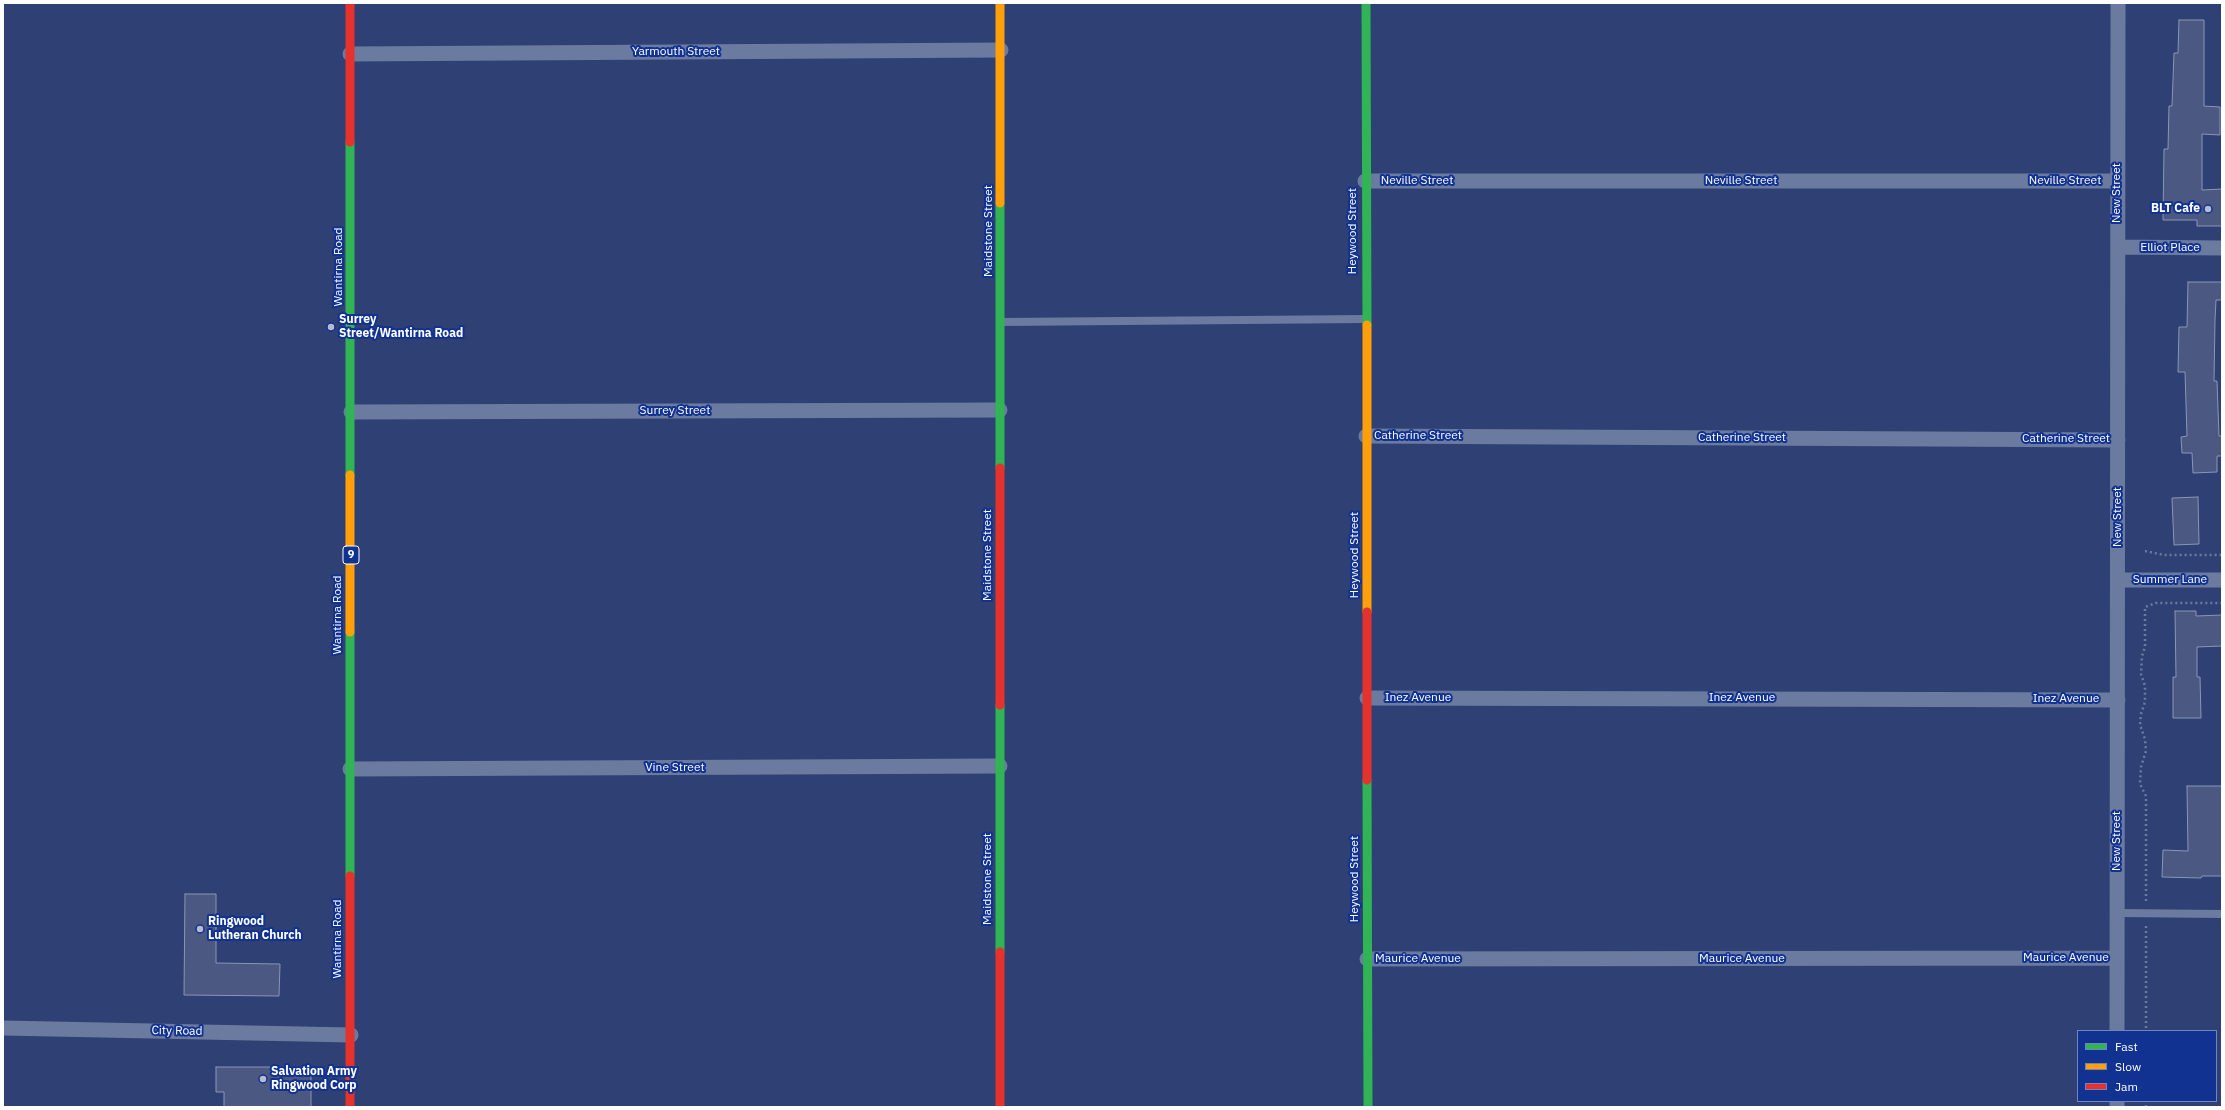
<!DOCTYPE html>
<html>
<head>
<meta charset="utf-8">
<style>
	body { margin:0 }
	#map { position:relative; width:2225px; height:1110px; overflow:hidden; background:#2e4074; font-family:"IBM Plex Sans",sans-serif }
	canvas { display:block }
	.frame { position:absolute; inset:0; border:4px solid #fff; pointer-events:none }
	.legend { position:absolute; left:2077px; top:1030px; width:140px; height:72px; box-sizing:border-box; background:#113291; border:1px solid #7084bd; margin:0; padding:5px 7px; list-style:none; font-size:12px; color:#fff }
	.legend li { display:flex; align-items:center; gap:8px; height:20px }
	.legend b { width:20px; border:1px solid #7084bd }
</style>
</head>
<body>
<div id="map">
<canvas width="2225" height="1110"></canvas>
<div class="frame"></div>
<ul class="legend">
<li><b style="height:5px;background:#30b455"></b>Fast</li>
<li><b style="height:5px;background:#ff9f0a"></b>Slow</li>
<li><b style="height:5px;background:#e5322d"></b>Jam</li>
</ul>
</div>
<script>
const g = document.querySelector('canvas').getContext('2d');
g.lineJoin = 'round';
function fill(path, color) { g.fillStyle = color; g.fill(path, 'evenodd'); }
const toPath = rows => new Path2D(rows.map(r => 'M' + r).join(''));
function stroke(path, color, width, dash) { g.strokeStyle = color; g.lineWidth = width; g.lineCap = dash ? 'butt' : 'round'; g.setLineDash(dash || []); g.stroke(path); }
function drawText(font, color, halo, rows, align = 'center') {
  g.font = font + ' "IBM Plex Sans",sans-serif'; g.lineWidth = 4; g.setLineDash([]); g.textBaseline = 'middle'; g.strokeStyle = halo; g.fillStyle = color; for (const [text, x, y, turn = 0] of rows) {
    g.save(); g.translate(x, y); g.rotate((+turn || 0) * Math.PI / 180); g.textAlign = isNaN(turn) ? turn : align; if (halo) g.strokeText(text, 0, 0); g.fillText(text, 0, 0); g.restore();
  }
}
const building = toPath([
	[2179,20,2204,20,2204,106,2220,107,2220,135,2202,134,2202,190,2222,189,2222,226,2197,226,2197,220,2163,220,2164,149,2168,149,2169,106,2172,106,2174,53,2178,53,2179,20],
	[2188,282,2222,282,2222,300,2216,300,2215,320,2214,381,2217,381,2219,436,2222,436,2222,456,2217,456,2217,472,2193,473,2192,453,2182,453,2181,437,2187,436,2185,372,2178,372,2179,327,2187,327,2188,282],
	[2198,497,2199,544,2174,545,2172,498,2198,497],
	[2175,611,2196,611,2196,616,2222,615,2222,646,2197,647,2197,677,2200,677,2201,718,2173,718,2173,677,2176,677,2175,611],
	[2187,786,2222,786,2222,876,2202,876,2201,878,2162,877,2163,850,2188,851,2187,786],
	[185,894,216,894,216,963,280,964,279,996,184,995,185,894],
	[216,1067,311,1067,311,1107,224,1107,224,1092,216,1092,216,1067]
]);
fill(building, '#4a5882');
stroke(building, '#8b96b5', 1);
stroke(toPath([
	[2145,551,2164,555,2222,555],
	[2146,901,2146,796,2140,784,2141,767,2146,751,2145,739,2140,725,2141,714,2145,702,2145,686,2141,674,2142,656,2145,647,2145,607,2156,603,2222,603],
	[2146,926,2146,1031],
	[2146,1107,2146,1101]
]), '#6b7a9f', 2.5, [2, 3]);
stroke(toPath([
	[1001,322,1365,319],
	[2118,913,2222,914]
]), '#6b7a9f', 8);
stroke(toPath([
	[350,54,1001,50],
	[1365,181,2117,181],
	[2118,247,2222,248],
	[351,412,1000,410],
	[1366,436,2118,440],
	[2118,580,2222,580],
	[1367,698,2118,700],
	[350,769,1000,766],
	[1367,959,2117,958],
	[3,1028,351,1035],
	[2117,1031,2118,3],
	[2117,1101,2117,1107]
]), '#6b7a9f', 15);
stroke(toPath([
	[1366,3,1367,325],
	[350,142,350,475],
	[1000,203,1000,468],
	[350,632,350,876],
	[1000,705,1000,952],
	[1367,780,1368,1107]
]), '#30b455', 9);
stroke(toPath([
	[1000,3,1000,203],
	[1367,325,1367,612],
	[350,475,350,632]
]), '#ff9f0a', 9);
stroke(toPath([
	[350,3,350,142],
	[1000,468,1000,705],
	[1367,612,1367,780],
	[350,876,350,1107],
	[1000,952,1000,1107]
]), '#e5322d', 9);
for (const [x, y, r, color] of [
	[2208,209,4,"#b6bcce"],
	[331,327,4,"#b6bcce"],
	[200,929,4,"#b6bcce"],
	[263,1079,4,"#b6bcce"]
]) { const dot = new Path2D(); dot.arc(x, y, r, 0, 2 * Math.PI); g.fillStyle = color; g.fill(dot); stroke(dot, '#113291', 1.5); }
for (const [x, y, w] of [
	[351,555,16]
]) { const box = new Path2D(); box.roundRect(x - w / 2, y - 9, w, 18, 3); g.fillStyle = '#113291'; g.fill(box); stroke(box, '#fff', 1); }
drawText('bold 11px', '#fff', null, [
	["9",351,555]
]);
drawText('12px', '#fff', '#113291', [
	["Yarmouth Street",676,52],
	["Neville Street",1417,181],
	["Neville Street",1741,181],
	["Neville Street",2065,181],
	["New Street",2117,193,-90],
	["Maidstone Street",989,231,-90],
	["Heywood Street",1353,231,-90],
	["Elliot Place",2170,248],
	["Wantirna Road",339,267,-90],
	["Surrey Street",675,411],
	["Catherine Street",1418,436],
	["Catherine Street",1742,438],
	["Catherine Street",2066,439],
	["New Street",2118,517,-90],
	["Maidstone Street",988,555,-90],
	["Heywood Street",1355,555,-90],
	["Summer Lane",2170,580],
	["Wantirna Road",338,615,-90],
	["Inez Avenue",1418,698],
	["Inez Avenue",1742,698],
	["Inez Avenue",2066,699],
	["Vine Street",675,768],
	["New Street",2117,841,-90],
	["Maidstone Street",988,879,-90],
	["Heywood Street",1355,879,-90],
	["Wantirna Road",338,939,-90],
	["Maurice Avenue",2066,958],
	["Maurice Avenue",1418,959],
	["Maurice Avenue",1742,959],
	["City Road",177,1031,1]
]);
drawText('bold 12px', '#fff', '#113291', [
	["BLT Cafe",2200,209,"right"],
	["Surrey",339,320],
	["Street/Wantirna Road",339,334],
	["Ringwood",208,922],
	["Lutheran Church",208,936],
	["Salvation Army",271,1072],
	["Ringwood Corp",271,1086]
], 'left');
</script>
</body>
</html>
